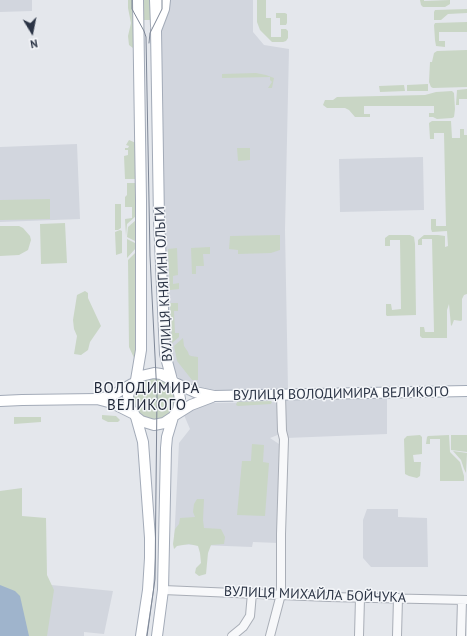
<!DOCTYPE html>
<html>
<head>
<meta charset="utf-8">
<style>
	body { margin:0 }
	#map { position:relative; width:467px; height:636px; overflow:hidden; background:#e4e7ec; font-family:"PT Sans",sans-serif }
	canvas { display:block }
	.north { position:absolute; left:12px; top:12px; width:40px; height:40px; -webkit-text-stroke:3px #f4f6f9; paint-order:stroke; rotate:170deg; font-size:11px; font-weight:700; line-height:16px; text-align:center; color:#2b3445 }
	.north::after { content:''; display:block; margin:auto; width:14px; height:18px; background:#2b3445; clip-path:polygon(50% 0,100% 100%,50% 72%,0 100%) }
</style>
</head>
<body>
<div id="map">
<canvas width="467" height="636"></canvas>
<div class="north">N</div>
</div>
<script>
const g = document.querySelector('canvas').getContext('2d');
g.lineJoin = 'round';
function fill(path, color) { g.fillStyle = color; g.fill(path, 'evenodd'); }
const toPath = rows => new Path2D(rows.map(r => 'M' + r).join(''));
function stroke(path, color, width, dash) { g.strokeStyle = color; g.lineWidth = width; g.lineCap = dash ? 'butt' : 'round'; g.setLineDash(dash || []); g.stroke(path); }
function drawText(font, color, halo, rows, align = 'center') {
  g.font = font + ' "PT Sans",sans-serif'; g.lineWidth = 3; g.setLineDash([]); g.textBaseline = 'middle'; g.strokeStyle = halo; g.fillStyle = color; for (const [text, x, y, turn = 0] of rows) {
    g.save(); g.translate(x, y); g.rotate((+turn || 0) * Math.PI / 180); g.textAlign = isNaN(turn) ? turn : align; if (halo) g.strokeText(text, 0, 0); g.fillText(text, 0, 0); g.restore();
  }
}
fill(toPath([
	[0,0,32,0,32,11,0,12],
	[166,0,253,0,253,32,264,45,289,49,285,230,288,390,210,391,201,390,185,383,178,377,173,369,167,350,159,29],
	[77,144,80,219,0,222,0,147],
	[423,157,424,210,340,212,339,159],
	[387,398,387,434,286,438,283,401],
	[279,402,280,434,270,438,279,444,278,543,253,542,252,547,174,544,179,443,190,429,184,415,189,411,211,403],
	[367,509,398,509,398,517,427,518,428,567,371,567,363,558,363,520],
	[41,584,113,591,104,634,84,632,84,636,46,636]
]), '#d2d6de');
fill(toPath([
	[128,0,135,0,135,33,133,48,129,45,128,36,131,23,128,8],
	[141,0,152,0,153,20,143,20],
	[257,0,266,0,266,18,271,18,271,37,281,37,281,29,286,29,288,31,288,38,286,41,283,42,272,42,260,30,257,22],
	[420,0,424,0,424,1,450,0,450,4,445,7,423,7,421,5],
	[467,9,467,13,448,14,441,20,434,20,434,12,435,10],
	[276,13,285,13,287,14,287,23,286,25,280,25,280,18,276,18],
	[467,22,467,32,439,32,439,41,445,41,445,47,436,46,435,40,434,25,435,23],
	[467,50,467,87,433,88,431,87,429,82,430,62,432,62,434,53,437,51],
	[256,73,266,75,274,78,272,88,268,88,272,82,270,80,270,77,222,78,222,74],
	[428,84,428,91,407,91,407,85],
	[404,85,405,91,380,92,379,86],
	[467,89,467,99,459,99,459,105,456,105,457,90],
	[452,91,454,93,455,109,454,117,452,118,437,119,433,117,429,117,429,113,434,113,434,106,364,106,364,114,370,114,370,117,355,117,349,110,345,108,327,108,323,105,325,100,333,100,337,97,425,95,436,92],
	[432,121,451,121,452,138,460,138,460,129,464,129,464,135,467,135,467,294,464,295,462,299,462,320,461,321,454,320,452,325,451,326,449,304,447,310,447,338,422,338,420,336,420,327,424,327,425,332,434,332,432,239,422,239,422,245,418,245,418,240,424,235,438,235,445,236,445,247,448,246,447,231,432,232,431,229,431,219,436,219,436,226,446,226,444,133,434,133,434,139,430,139,429,123],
	[129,140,136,143,137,147,135,160,135,179,125,179,124,156,128,155,128,150,125,150,125,148,128,148,129,146,126,145],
	[237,148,250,148,250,160,238,161],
	[127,183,136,183,136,216,127,224,126,236,125,219,132,218,132,207,125,207,125,197,127,195],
	[50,199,50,219,0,220,0,200],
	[115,204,121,204,121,228,118,230,115,230],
	[136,220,137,242,127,237,128,227],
	[65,223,67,263,41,264,40,224],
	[0,226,19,226,23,228,30,236,31,240,28,250,19,255,0,256],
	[120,230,122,231,122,253,116,255,115,232],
	[280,235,280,250,271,253,238,254,238,250,229,249,230,236],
	[389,235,410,235,414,237,415,244,416,315,387,316,386,315,386,304,391,304,392,310,401,309,400,240,390,240,390,246,385,246,385,238],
	[127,239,137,244,136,248,127,258],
	[210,247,210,254,203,254,204,266,196,266,196,274,192,274,191,248],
	[177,248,178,275,173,276,173,284,179,283,179,289,170,290,168,249],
	[138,250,138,347,135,360,129,347,128,260],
	[85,291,88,293,88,298,101,326,90,342,88,350,81,355,74,354,77,336,74,329,73,320,77,295],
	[170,303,178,303,178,311,174,311,175,333,179,333,179,337,172,343],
	[183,338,184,346,188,352,189,355,191,356,198,357,198,380,192,380,177,361,174,346],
	[149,375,170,381,177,394,174,409,169,415,163,419,155,420,141,417,132,405,132,390],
	[271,401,272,402,271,404,238,406,236,405,237,402],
	[102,415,116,416,120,420,118,422,108,422,102,419],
	[14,417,41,417,41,422,14,424],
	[420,435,422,437,422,454,413,455,414,462,421,462,420,476,417,478,409,476,405,474,404,439,407,436],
	[449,435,450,452,460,462,464,476,464,481,440,481,440,439,430,439,430,444,426,444,427,437,428,436],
	[451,435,467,435,467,452,451,450],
	[252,444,264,445,263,462,269,463,265,516,237,515,242,461,251,461],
	[453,451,467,453,466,473,464,469,461,460],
	[22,488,22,516,46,518,47,575,54,590,47,636,0,636,0,491],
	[197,499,204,499,203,520,204,528,221,529,225,537,224,544,211,545,208,553,206,574,199,576,195,573,196,568,201,563,200,553,198,546,189,544,177,546,174,549,173,544,175,529,179,524,180,518,195,517,193,512,194,504]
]), '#c9d6c5');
fill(toPath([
	[0,585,15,591,20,596,29,636,0,636]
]), '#9fb4cc');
const minor = toPath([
	[163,590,329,597,467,600],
	[232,636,243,627,250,616,252,593],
	[270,636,280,598,281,588,281,534,284,439,282,431,281,395],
	[359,636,360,598],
	[397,636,398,598],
	[461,636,462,600]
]);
const major = toPath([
	[138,0,141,200,141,350,136,380,130,390,128,396,130,408,136,417,143,442,150,538,150,558,148,590,141,636],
	[155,0,156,26],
	[136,380,141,376,154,373,161,374,172,380],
	[175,383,195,392,214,396,467,391],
	[99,399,113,395,132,384],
	[0,401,22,400,97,399,112,403,132,413],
	[175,415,191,405,212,397],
	[136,417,141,421,154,425,164,423,173,417],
	[157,636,163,590,166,448,167,437,173,417,178,410,180,399,178,388,172,380,165,354,159,220,156,30,164,9,165,0]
]);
stroke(minor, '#a9aeb7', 10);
stroke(major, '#a3abb8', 12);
stroke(minor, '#f7f8fa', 8);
stroke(major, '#fff', 10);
stroke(toPath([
	[132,0,132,9,144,31,146,37,150,256,157,396,155,579,147,636],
	[149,43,150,33,162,9,162,0]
]), '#7d8696', 1);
drawText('14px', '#2b3445', '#f4f6f9', [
	["ВУЛИЦЯ КНЯГИНІ ОЛЬГИ",164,284,-93],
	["ВУЛИЦЯ ВОЛОДИМИРА ВЕЛИКОГО",341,394,-1],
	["ВУЛИЦЯ МИХАЙЛА БОЙЧУКА",315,595,2]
]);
g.letterSpacing = '1px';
drawText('15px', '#1d2536', '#f4f6f9', [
	["ВОЛОДИМИРА",147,389],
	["ВЕЛИКОГО",147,406]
]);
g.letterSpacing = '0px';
</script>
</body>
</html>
